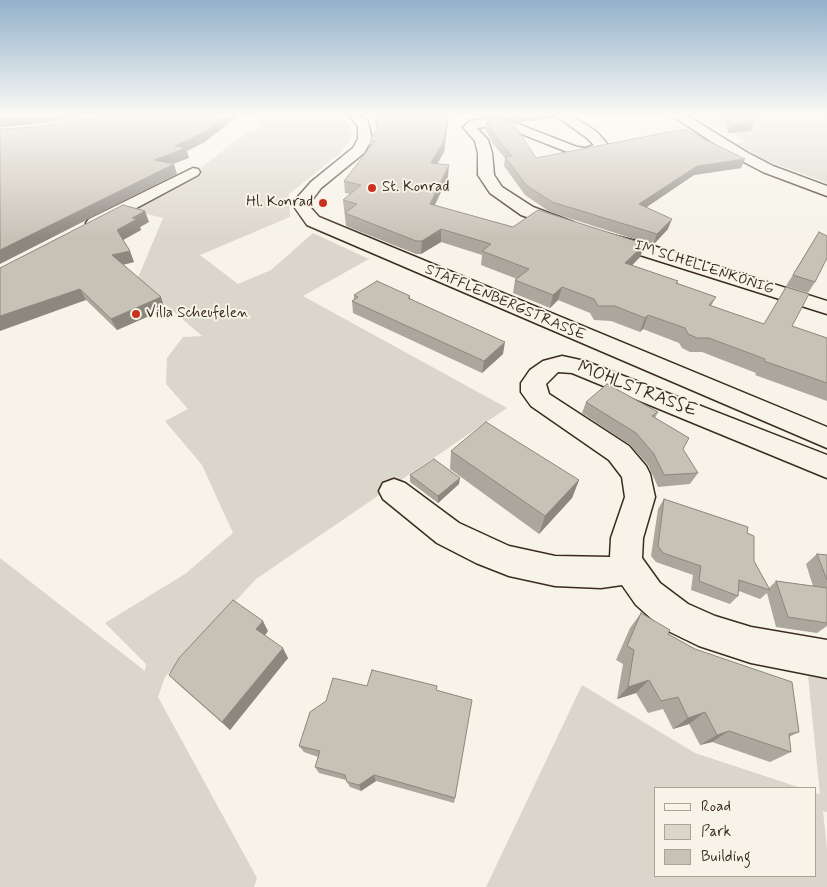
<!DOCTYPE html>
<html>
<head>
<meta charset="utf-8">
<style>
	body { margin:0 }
	#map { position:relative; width:827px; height:887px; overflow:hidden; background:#f7f3e8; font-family:Mynerve,sans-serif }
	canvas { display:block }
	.legend { position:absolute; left:654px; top:787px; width:162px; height:90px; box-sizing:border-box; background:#f7f3e8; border:1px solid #aca397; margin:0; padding:6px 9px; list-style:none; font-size:15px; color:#3b2a1e }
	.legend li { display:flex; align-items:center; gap:10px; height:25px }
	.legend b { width:25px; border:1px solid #aca397 }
</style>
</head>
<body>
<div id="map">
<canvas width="827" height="887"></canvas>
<ul class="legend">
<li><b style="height:6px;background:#f7f3e8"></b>Road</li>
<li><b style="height:14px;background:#dbd6cb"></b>Park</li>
<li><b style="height:14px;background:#c8c1b6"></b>Building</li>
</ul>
</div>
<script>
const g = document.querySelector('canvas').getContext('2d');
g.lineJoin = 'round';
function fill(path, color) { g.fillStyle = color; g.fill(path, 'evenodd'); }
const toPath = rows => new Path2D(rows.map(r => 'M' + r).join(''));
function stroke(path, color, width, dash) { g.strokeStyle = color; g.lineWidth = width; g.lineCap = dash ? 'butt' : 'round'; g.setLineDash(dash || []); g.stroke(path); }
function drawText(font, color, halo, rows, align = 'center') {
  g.font = font + ' Mynerve,sans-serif'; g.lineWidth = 4; g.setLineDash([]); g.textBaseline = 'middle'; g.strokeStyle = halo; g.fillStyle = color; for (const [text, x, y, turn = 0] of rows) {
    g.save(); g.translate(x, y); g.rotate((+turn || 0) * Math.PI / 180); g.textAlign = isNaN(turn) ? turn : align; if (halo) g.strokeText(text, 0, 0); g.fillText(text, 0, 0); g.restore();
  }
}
fill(toPath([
	[267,115,342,115,349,125,352,134,350,140,339,154,289,194,290,217,200,255,238,284,271,270,313,233,369,259,303,296,507,408,256,579,165,677,158,697,257,878,254,887,0,887,0,558,145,671,146,664,105,623,185,574,233,533,202,465,165,421,188,409,166,384,167,358,183,337,202,336,137,280,163,218,127,209,196,172,245,133,262,128,263,126,258,123],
	[701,115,827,115,827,183,762,159,735,143,743,142,744,140],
	[808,676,827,679,827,812,823,811,827,849,827,887,486,887,582,685,695,753,801,788,656,788,656,876,816,876,816,793,820,794]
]), '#dbd6cb');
const minor = toPath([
	[348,115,361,115,368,122,372,139,364,153,321,188,312,200,311,208,319,217,827,427,827,448,307,225,295,208,296,199,311,182,353,148,358,139,358,126,348,115],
	[555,115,570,115,597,132,608,145,607,148,605,151,587,156,575,155,499,125,477,128,488,140,492,153,494,175,502,187,533,207,573,222,576,226,573,230,567,231,521,215,490,193,478,175,478,153,475,141,463,127,470,121,500,117,577,147,586,148,594,145,587,138,555,115],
	[671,115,686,115,748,153,773,166,827,186,827,196,763,172,738,159,671,115],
	[193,168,198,169,200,172,198,175,101,227,95,228,89,227,86,223,89,219,193,168],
	[608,234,644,243,827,301,827,314,602,243,599,239,602,235,608,234],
	[562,356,585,361,827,455,827,478,572,373,558,372,546,384,549,394,629,446,646,466,650,474,655,497,643,538,642,558,660,583,688,604,715,616,751,627,827,640,827,678,751,663,699,646,662,628,636,605,622,585,601,588,555,586,509,576,476,563,437,543,383,499,379,491,383,483,394,479,405,483,459,523,509,546,555,556,610,557,611,538,625,497,622,477,609,460,531,406,521,392,521,383,530,370,543,361,562,356]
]);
stroke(minor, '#3b2a1e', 3);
fill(minor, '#f7f3e8');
fill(toPath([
	[373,115,449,115,444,152,437,164,448,177,435,205,513,227,645,244,640,257,632,265,678,281,677,284,716,297,711,306,764,324,792,326,827,338,827,401,755,375,756,373,702,352,690,352,682,348,679,343,643,329,640,332,611,321,594,320,590,313,558,300,550,308,513,293,515,280,517,279,481,265,482,255,441,242,421,254,416,254,346,226,343,200,350,194,345,193,344,181,370,147,370,141,377,130],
	[500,115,556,115,555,118,519,122],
	[725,115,756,115,751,131,728,133],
	[486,120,536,158,741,168,694,175,647,207,668,229,653,245,550,212,525,195,504,166,505,158,493,144,485,129],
	[149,222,140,227,141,230,123,240,134,262,123,265,165,309,117,330,86,300,0,268],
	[819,232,815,282,808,293,786,286],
	[354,295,410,296,410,298,503,354,482,373,353,313,352,301,354,299],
	[586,402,658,412,655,418,698,473,690,484,658,487,648,465,630,445,582,413],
	[451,451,579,480,572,498,539,534,450,469],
	[410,475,459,484,438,503,410,482],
	[664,499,747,533,754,561,769,588,776,581,813,586,806,564,817,554,827,555,827,626,817,633,776,627,767,593,760,599,739,591,738,596,730,604,691,590,693,575,656,562,651,556,658,509],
	[641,613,799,732,789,737,791,752,770,762,712,742,700,745,689,724,673,729,663,709,648,713,636,693,617,699,623,664,616,660,630,628],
	[268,631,265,635,288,658,230,730,178,684,169,675],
	[367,686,437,686,436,690,455,798,454,803,376,781,361,791,350,787,346,780,319,773,315,767,318,757,304,752,299,746]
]), '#aca69d');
fill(toPath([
	[35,115,93,115,39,124,0,127,0,118],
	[226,115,239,115,205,142,187,151,189,158,157,170,154,160,175,146],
	[448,115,449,115,444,152,431,175,431,163],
	[480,115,499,115,479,118],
	[520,115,556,115,555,118,519,122],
	[754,122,751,131,728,133,731,124],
	[745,159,741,168,694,175,636,214,639,204,697,166],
	[174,164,177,174,0,264,0,250],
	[449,165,448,177,429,217,430,204],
	[145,211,149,222,140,227,141,230,121,241,117,230,132,218],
	[672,219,668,229,653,245,657,234],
	[441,229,441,242,421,254,422,241],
	[645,244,640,257,621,277,625,263],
	[130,251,134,262,117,266,112,255],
	[562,287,558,300,550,308,553,295],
	[80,289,86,300,0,331,0,316],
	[161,297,165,309,117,330,111,319],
	[648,315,643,329,640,332,645,318],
	[505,342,503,354,482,373,484,361],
	[460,478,459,484,438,503,438,496],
	[579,480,572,498,539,534,545,516],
	[263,621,268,631,262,639,256,629],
	[283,648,288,658,230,730,222,722],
	[649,680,636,693,617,699,628,687],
	[705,712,689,724,673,729,688,718],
	[729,731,712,742,700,745,717,735],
	[374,775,376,781,361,791,359,785]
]), '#8c877f');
const building = toPath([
	[0,115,35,115,0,118,0,115],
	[108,115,226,115,203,133,175,146,186,148,154,160,174,164,0,250,0,129,35,127,108,115],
	[375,115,448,115,444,141,431,163,449,165,430,204,513,227,538,210,645,244,625,263,678,281,676,283,716,297,709,305,764,324,786,287,809,294,792,326,827,338,827,383,764,361,765,359,709,338,697,338,688,334,685,328,648,315,645,318,615,306,598,306,594,299,562,287,553,295,515,280,529,269,482,251,491,244,441,229,422,241,416,241,345,213,357,204,343,200,361,185,344,181,375,141,370,141,378,127,375,115],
	[730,115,756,115,754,122,731,124,730,115],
	[500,118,514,124,536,158,684,129,745,159,697,166,639,204,672,219,657,234,552,202,526,185,505,157,512,156,494,135,486,120,500,118],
	[123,205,145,211,132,218,137,219,117,230,130,251,112,255,161,297,111,319,80,289,0,316,0,268,123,205],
	[819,232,827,236,827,258,815,282,793,275,819,232],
	[377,281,410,296,408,298,505,342,484,361,352,301,358,297,354,295,377,281],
	[607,384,658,412,652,416,689,438,683,449,698,473,664,475,654,454,636,433,586,402,607,384],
	[486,422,579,480,545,516,451,451,486,422],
	[434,459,460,478,438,496,410,475,434,459],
	[664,499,748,527,747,533,754,536,754,561,770,590,739,580,738,596,699,581,701,566,663,553,658,546,664,499],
	[817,554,827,555,827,580,817,554],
	[776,581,827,588,827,623,788,617,776,581],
	[233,600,263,621,256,629,283,648,222,722,169,675,179,658,233,600],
	[641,613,670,630,668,634,695,649,792,682,799,732,789,734,791,752,729,731,717,735,705,712,688,718,678,697,661,701,649,680,628,687,634,650,627,646,641,613],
	[372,670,437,686,436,690,472,700,455,798,374,775,359,785,347,782,345,775,315,767,320,751,299,746,310,712,326,701,333,678,367,686,372,670]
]);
fill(building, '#c8c1b6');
stroke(building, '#8c877f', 1);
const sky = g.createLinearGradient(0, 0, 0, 239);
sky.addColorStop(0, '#93b1cb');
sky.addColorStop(0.48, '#fbfaf5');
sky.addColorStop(1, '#fbfaf500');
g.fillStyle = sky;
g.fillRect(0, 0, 827, 239);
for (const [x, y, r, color] of [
	[372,188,5,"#c8321e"],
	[323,203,5,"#c8321e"],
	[136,314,5,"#c8321e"]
]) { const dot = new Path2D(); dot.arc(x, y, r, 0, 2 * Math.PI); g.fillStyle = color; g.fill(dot); stroke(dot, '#f7f3e8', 2); }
drawText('15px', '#3b2a1e', '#f7f3e8', [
	["St. Konrad",382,188],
	["Hl. Konrad",313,203,"right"],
	["Villa Scheufelen",146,314]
], 'left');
drawText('15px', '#3b2a1e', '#f7f3e8', [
	["IM SCHELLENKÖNIG",704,268,18],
	["STAFFLENBERGSTRASSE",505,303,23]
]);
drawText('18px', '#3b2a1e', '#f7f3e8', [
	["MOHLSTRASSE",637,390,21]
]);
</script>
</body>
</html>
